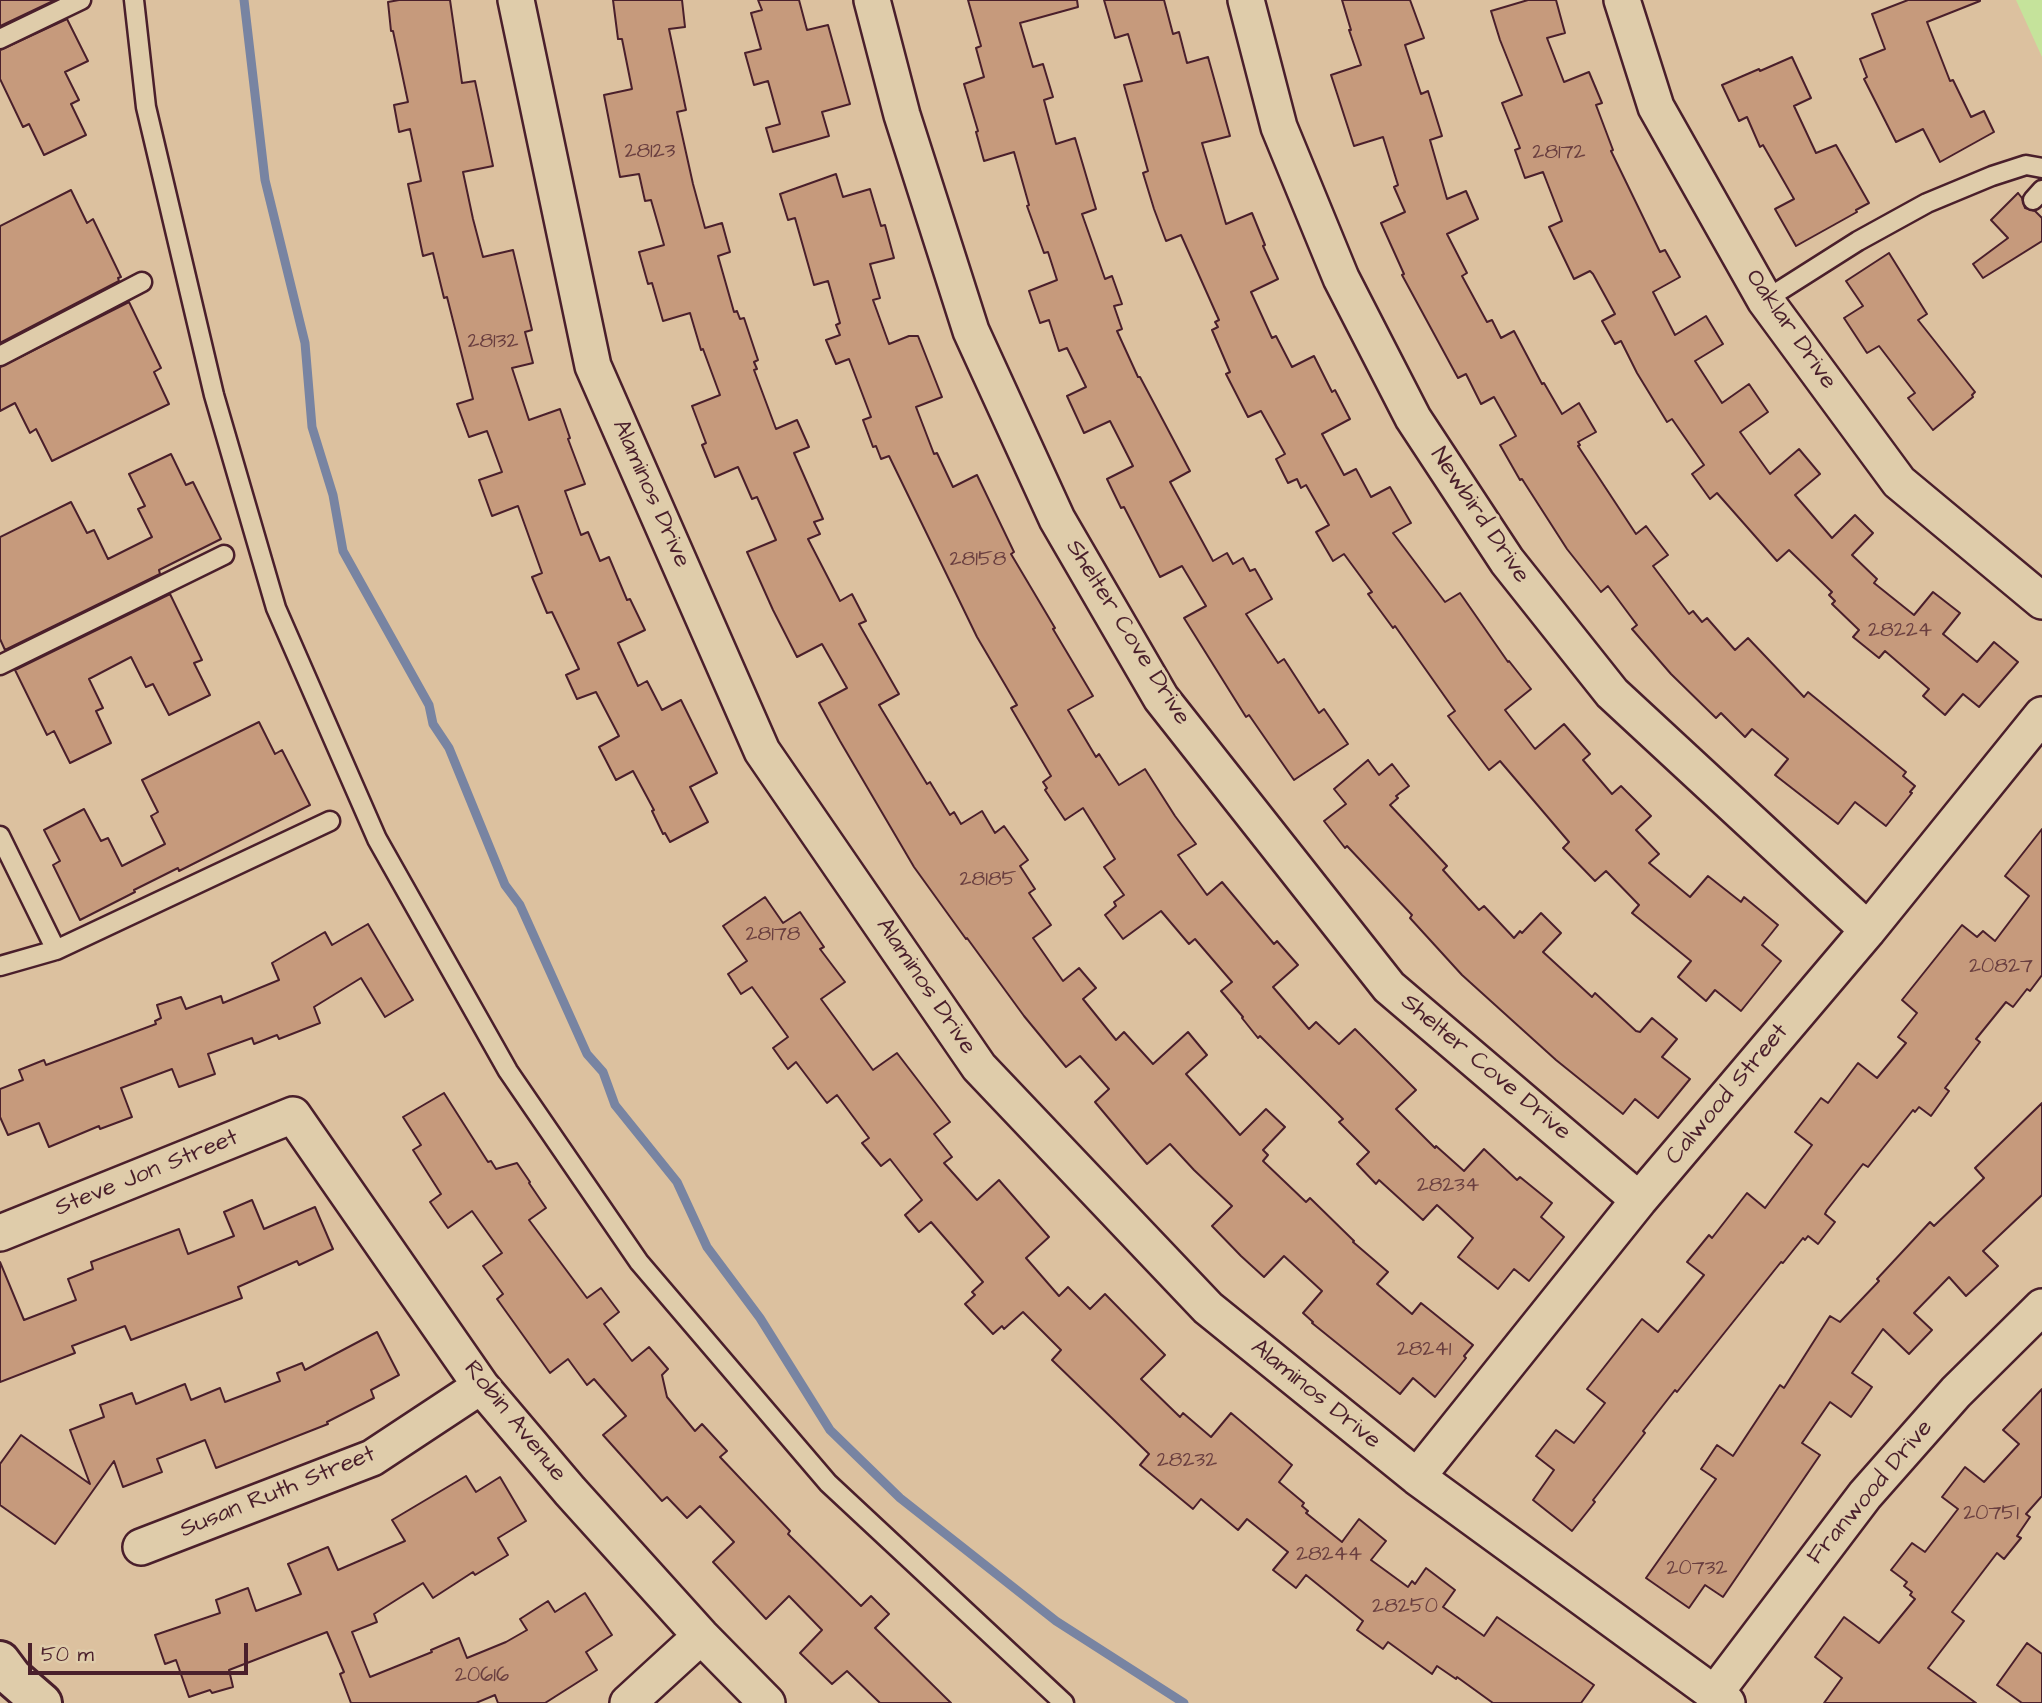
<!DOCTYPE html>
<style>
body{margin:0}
#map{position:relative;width:2042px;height:1703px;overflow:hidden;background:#dcc19f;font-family:"Architects Daughter",sans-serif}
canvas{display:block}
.scale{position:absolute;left:28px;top:1643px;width:220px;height:32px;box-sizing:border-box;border:4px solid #4a1f2b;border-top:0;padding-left:9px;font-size:21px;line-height:24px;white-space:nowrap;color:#4a1f2b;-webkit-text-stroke:5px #dfccaa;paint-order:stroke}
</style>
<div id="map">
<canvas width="2042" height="1703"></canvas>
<div class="scale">50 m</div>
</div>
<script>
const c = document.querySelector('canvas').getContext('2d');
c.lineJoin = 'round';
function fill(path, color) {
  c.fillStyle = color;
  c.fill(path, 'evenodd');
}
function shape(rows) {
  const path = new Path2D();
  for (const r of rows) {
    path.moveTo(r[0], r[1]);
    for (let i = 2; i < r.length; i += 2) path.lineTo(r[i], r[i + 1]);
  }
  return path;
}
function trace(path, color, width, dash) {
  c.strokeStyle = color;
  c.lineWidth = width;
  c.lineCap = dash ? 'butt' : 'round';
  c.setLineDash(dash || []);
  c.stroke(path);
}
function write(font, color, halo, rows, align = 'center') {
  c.font = font + ' "Architects Daughter",sans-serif';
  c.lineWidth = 6;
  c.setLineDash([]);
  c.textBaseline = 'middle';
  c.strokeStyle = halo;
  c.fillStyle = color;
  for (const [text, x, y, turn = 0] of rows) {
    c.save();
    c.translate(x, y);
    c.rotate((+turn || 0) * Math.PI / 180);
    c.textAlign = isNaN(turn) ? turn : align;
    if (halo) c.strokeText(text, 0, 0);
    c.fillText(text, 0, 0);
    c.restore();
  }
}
const green = shape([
 [2016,0,2042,0,2042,57]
]);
const stream = shape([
 [244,0,265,180,305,343,312,427,333,495,343,551,429,705,433,724,449,748,505,885,520,905,587,1054,603,1072,615,1105,677,1182,707,1247,760,1318,830,1430,900,1498,1056,1621,1184,1703]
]);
const building = shape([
 [0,0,55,0,0,26,0,0],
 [399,0,450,0,462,83,475,81,493,166,463,172,473,219,483,257,513,250,532,330,525,332,533,363,512,368,529,420,560,409,570,438,568,439,585,484,565,491,581,535,588,532,600,561,609,557,627,600,630,599,645,630,618,643,638,686,647,681,662,710,681,700,717,773,690,787,708,822,670,842,665,833,663,834,652,811,654,810,633,771,616,780,599,747,619,736,596,692,577,699,566,675,579,669,552,612,547,613,532,577,542,573,518,506,492,516,479,480,502,472,487,431,469,437,457,404,473,399,447,297,444,298,433,253,423,256,408,184,421,181,410,129,399,132,394,105,408,102,393,31,391,31,388,2,399,0],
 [613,0,682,0,685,27,669,29,686,110,677,112,693,184,705,228,722,223,730,252,718,256,734,312,737,311,740,319,744,318,758,360,754,362,757,369,754,370,776,429,797,420,809,447,794,453,823,519,814,522,820,534,808,539,840,601,852,594,866,621,859,624,899,694,879,705,927,784,930,782,950,815,954,812,961,824,982,811,995,833,1004,826,1028,860,1020,866,1035,889,1029,893,1051,925,1033,938,1063,981,1079,968,1096,988,1083,999,1116,1040,1124,1032,1153,1064,1188,1032,1207,1055,1186,1074,1240,1135,1266,1109,1285,1127,1263,1150,1268,1155,1263,1161,1306,1202,1310,1198,1354,1241,1353,1242,1388,1272,1377,1284,1412,1314,1421,1303,1473,1345,1464,1356,1466,1358,1435,1397,1413,1378,1400,1394,1312,1323,1313,1322,1303,1313,1322,1291,1284,1256,1264,1277,1241,1256,1212,1226,1232,1206,1194,1170,1170,1144,1147,1164,1095,1102,1109,1089,1080,1056,1066,1067,1024,1016,967,938,966,939,914,867,840,741,819,703,847,688,822,644,797,657,773,610,747,552,776,540,757,497,752,499,738,467,715,477,702,445,706,443,692,406,720,395,703,349,701,350,690,313,663,321,652,283,648,284,639,252,664,245,651,200,645,201,639,174,620,177,604,95,632,89,622,39,618,39,613,0],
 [758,0,799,0,807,30,828,25,850,104,822,112,829,136,773,152,766,128,780,124,768,81,754,85,745,53,761,49,751,13,762,10,758,0],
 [968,0,1077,0,1078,7,1020,23,1033,67,1043,64,1053,97,1044,100,1056,144,1075,138,1096,209,1082,214,1105,279,1112,276,1122,304,1114,306,1122,329,1117,331,1138,377,1140,377,1190,471,1170,482,1213,561,1227,553,1233,564,1243,558,1250,571,1255,569,1272,599,1246,614,1278,663,1284,659,1319,713,1324,709,1348,744,1294,780,1249,715,1246,717,1184,618,1206,606,1182,566,1160,577,1124,507,1121,508,1107,479,1133,466,1110,421,1084,433,1067,396,1086,387,1067,348,1059,351,1049,320,1040,323,1029,291,1057,280,1048,252,1044,253,1027,206,1029,205,1014,152,984,161,976,132,978,131,964,84,984,77,976,48,981,46,968,0],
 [1104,0,1164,0,1173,34,1179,32,1187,63,1208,57,1230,136,1202,143,1226,224,1252,213,1265,245,1263,246,1278,279,1251,292,1272,338,1276,336,1292,367,1314,356,1332,392,1335,390,1350,419,1322,434,1344,475,1356,469,1371,497,1390,487,1411,523,1393,533,1445,602,1460,593,1508,662,1509,661,1531,689,1505,710,1535,749,1564,724,1590,754,1583,760,1612,794,1621,786,1651,816,1636,830,1659,854,1649,863,1690,897,1708,876,1741,902,1744,897,1778,925,1762,945,1781,961,1741,1011,1715,990,1706,1001,1678,977,1691,961,1632,913,1639,905,1606,871,1595,881,1563,848,1569,842,1500,761,1489,770,1448,716,1455,711,1395,626,1393,628,1368,594,1372,592,1344,554,1333,561,1316,532,1329,525,1306,485,1301,488,1297,479,1288,483,1276,459,1285,454,1261,411,1248,417,1226,374,1230,372,1212,330,1218,327,1215,322,1219,320,1181,235,1166,241,1154,209,1143,173,1148,171,1124,85,1142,81,1128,34,1115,38,1104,0],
 [1342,0,1410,0,1424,38,1405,45,1421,94,1428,91,1442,136,1430,140,1447,199,1466,191,1478,219,1447,234,1467,273,1462,276,1487,322,1492,320,1501,338,1514,331,1542,384,1544,383,1562,414,1579,403,1596,432,1578,442,1580,445,1578,446,1636,534,1646,526,1668,555,1653,566,1689,614,1693,611,1702,622,1707,618,1735,650,1748,638,1804,697,1808,692,1906,772,1903,776,1915,786,1910,792,1912,793,1886,826,1855,802,1838,824,1775,775,1788,759,1752,729,1745,737,1721,713,1716,718,1671,674,1632,629,1637,625,1608,586,1601,592,1567,549,1522,479,1520,480,1500,445,1516,436,1494,397,1481,404,1466,374,1458,378,1402,275,1404,274,1381,223,1405,212,1394,187,1398,185,1383,137,1354,146,1331,75,1361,65,1349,30,1351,30,1342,0],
 [1528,0,1556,0,1565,33,1547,38,1564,82,1589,72,1602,103,1596,105,1613,150,1611,151,1660,252,1665,250,1680,277,1653,292,1675,335,1706,316,1723,344,1695,361,1722,403,1749,384,1768,412,1740,432,1770,474,1799,449,1820,474,1795,495,1832,538,1855,515,1873,533,1852,555,1877,579,1874,583,1914,615,1933,592,1960,613,1943,634,1977,662,1994,642,2018,662,1979,707,1963,694,1945,715,1923,696,1929,689,1885,651,1879,658,1853,637,1859,630,1832,604,1835,601,1829,595,1832,592,1789,550,1777,561,1717,493,1710,499,1692,474,1704,465,1672,419,1667,422,1637,373,1621,341,1615,344,1602,321,1615,314,1593,274,1590,271,1574,279,1549,227,1562,221,1543,172,1525,178,1515,150,1520,148,1502,103,1522,95,1500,40,1491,11,1528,0],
 [1908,0,1980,0,1980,1,1927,22,1950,81,1953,80,1971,117,1984,111,1994,132,1940,162,1923,129,1896,142,1864,79,1867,77,1860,59,1885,49,1872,14,1908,0],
 [67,19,88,61,65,72,79,100,71,104,86,135,44,155,29,124,23,127,0,79,0,50,67,19],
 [1792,57,1811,98,1794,106,1816,153,1836,145,1869,203,1856,210,1857,212,1796,246,1775,209,1794,199,1763,145,1760,147,1747,117,1739,121,1722,85,1759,69,1760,71,1792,57],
 [836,174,843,197,870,189,881,226,885,225,894,258,870,264,880,298,873,300,889,344,909,336,918,336,942,397,916,407,934,454,937,453,953,487,977,475,1014,552,1011,554,1055,628,1053,629,1093,696,1068,710,1096,757,1099,754,1119,785,1145,769,1175,816,1196,844,1178,855,1207,895,1222,882,1274,944,1277,941,1298,965,1273,987,1309,1029,1316,1022,1339,1044,1355,1029,1416,1090,1396,1109,1435,1148,1436,1146,1464,1171,1484,1149,1517,1180,1520,1177,1552,1203,1541,1217,1564,1237,1529,1281,1514,1269,1498,1289,1458,1257,1473,1238,1437,1205,1423,1220,1379,1180,1376,1184,1357,1164,1369,1152,1339,1122,1343,1119,1260,1036,1258,1038,1242,1018,1243,1017,1221,991,1232,982,1195,939,1189,944,1161,911,1123,939,1105,915,1116,906,1114,902,1124,895,1104,867,1115,859,1083,808,1065,820,1045,790,1047,788,1043,782,1051,776,1011,708,1017,705,977,637,889,456,881,459,876,446,873,447,863,420,871,417,849,359,836,364,826,340,840,335,836,325,840,323,828,281,814,285,795,218,788,220,780,194,836,174],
 [71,190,87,223,93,219,121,277,118,278,119,281,0,343,0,226,71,190],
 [2018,193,2022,198,2025,208,2035,211,2042,218,2042,241,1983,278,1973,264,2008,238,1991,220,2018,193],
 [1889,253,1927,314,1918,320,1975,392,1972,395,1973,397,1933,430,1908,398,1915,393,1879,346,1867,353,1844,318,1863,306,1846,281,1889,253],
 [129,302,161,368,154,372,169,404,52,461,36,429,30,433,15,403,0,411,0,367,129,302],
 [171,454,186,485,193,482,221,539,159,570,160,574,5,650,0,639,0,537,71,502,87,533,94,530,108,559,152,537,138,509,145,506,129,474,171,454],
 [170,594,202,660,194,663,210,695,169,715,153,684,146,687,131,657,89,679,103,708,96,711,111,743,70,763,54,731,47,735,15,670,170,594],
 [259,722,275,754,282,750,310,805,179,871,178,868,134,890,135,892,80,920,53,865,60,861,44,830,84,809,101,841,108,838,122,866,165,844,151,816,158,812,142,780,259,722],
 [1368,760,1379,775,1392,764,1409,786,1396,796,1398,798,1390,805,1447,866,1443,870,1479,910,1484,906,1514,938,1520,931,1522,933,1541,913,1561,933,1543,952,1592,997,1595,993,1636,1031,1640,1032,1652,1018,1677,1039,1662,1057,1690,1079,1658,1118,1635,1099,1623,1114,1556,1060,1462,975,1410,918,1412,915,1347,846,1345,848,1324,821,1346,804,1334,789,1368,760],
 [2042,829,2042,975,2030,991,2027,989,2013,1007,2006,1002,1976,1039,1980,1042,1945,1088,1949,1091,1931,1116,1919,1107,1915,1112,1913,1110,1868,1167,1863,1164,1827,1210,1825,1214,1835,1222,1818,1244,1808,1236,1805,1240,1803,1238,1783,1263,1781,1262,1677,1392,1675,1390,1643,1431,1645,1433,1593,1500,1595,1502,1572,1531,1533,1500,1554,1470,1536,1456,1556,1430,1574,1443,1605,1403,1587,1389,1642,1319,1658,1332,1704,1275,1687,1262,1709,1235,1712,1238,1747,1193,1765,1208,1812,1145,1795,1132,1821,1098,1828,1103,1858,1063,1877,1078,1906,1043,1898,1037,1917,1013,1902,1000,1962,925,1977,937,1983,931,1995,941,2029,896,2005,876,2042,829],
 [765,897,783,923,800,912,824,947,820,949,845,982,821,999,873,1070,897,1053,950,1122,934,1134,952,1157,944,1163,977,1200,999,1180,1049,1237,1026,1258,1059,1296,1068,1287,1090,1309,1105,1294,1165,1355,1141,1379,1180,1417,1183,1413,1211,1437,1231,1413,1292,1465,1279,1482,1304,1503,1302,1506,1308,1511,1306,1513,1342,1542,1359,1519,1386,1541,1371,1560,1408,1587,1412,1581,1415,1584,1426,1568,1455,1590,1443,1607,1484,1636,1497,1617,1594,1685,1581,1703,1493,1703,1457,1677,1456,1679,1437,1666,1432,1674,1388,1642,1383,1649,1357,1630,1363,1621,1306,1575,1296,1588,1273,1570,1288,1552,1247,1519,1238,1530,1201,1499,1193,1509,1140,1465,1149,1454,1052,1360,1061,1350,1023,1312,1004,1329,1002,1326,993,1334,965,1304,975,1295,972,1292,983,1282,931,1222,919,1232,905,1215,922,1200,890,1159,881,1166,862,1143,869,1138,837,1095,827,1103,796,1062,788,1069,773,1048,788,1037,752,987,741,994,728,974,747,961,723,926,765,897],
 [368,924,413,1000,385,1017,361,978,314,1007,320,1023,279,1039,277,1035,254,1044,252,1038,208,1054,215,1074,179,1087,172,1069,121,1088,132,1117,100,1129,99,1126,49,1147,39,1123,8,1135,0,1117,0,1089,23,1080,19,1070,44,1060,46,1065,156,1024,155,1021,161,1018,157,1005,181,997,186,1009,221,996,223,1003,279,980,272,963,325,932,332,945,368,924],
 [444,1093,488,1162,491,1161,496,1169,517,1163,530,1182,529,1183,546,1208,529,1220,587,1298,601,1288,619,1312,604,1324,632,1361,649,1347,668,1369,662,1375,667,1397,695,1431,702,1424,727,1451,720,1457,790,1531,788,1534,861,1606,871,1596,889,1614,875,1628,951,1703,880,1703,847,1671,832,1684,800,1653,822,1630,789,1596,766,1619,713,1562,734,1542,700,1506,687,1518,667,1497,662,1501,603,1435,626,1416,594,1379,587,1385,568,1359,550,1373,497,1299,503,1294,483,1266,502,1253,472,1211,448,1228,430,1202,441,1194,413,1150,421,1145,403,1117,444,1093],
 [2042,1103,2042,1195,1983,1251,1998,1266,1966,1296,1949,1277,1914,1313,1932,1330,1909,1354,1883,1329,1852,1373,1872,1387,1851,1417,1830,1402,1802,1443,1820,1455,1723,1597,1705,1585,1689,1608,1646,1578,1716,1479,1701,1469,1717,1445,1733,1456,1780,1385,1784,1388,1830,1316,1840,1322,1879,1281,1877,1279,1930,1222,1934,1226,1984,1178,1975,1168,2042,1103],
 [252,1200,264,1229,315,1207,333,1249,299,1265,297,1261,238,1287,242,1298,131,1340,125,1326,72,1346,75,1353,0,1382,0,1262,24,1320,76,1300,68,1279,93,1269,91,1262,179,1229,188,1254,234,1236,224,1212,252,1200],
 [377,1332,399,1375,371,1390,374,1398,327,1422,328,1424,216,1468,205,1440,157,1459,162,1472,123,1487,114,1461,55,1544,0,1505,0,1464,21,1435,90,1484,70,1430,104,1417,100,1405,132,1393,136,1404,185,1384,191,1400,220,1388,225,1402,280,1381,277,1373,302,1363,305,1370,377,1332],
 [2042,1389,2042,1496,2026,1514,2030,1517,2017,1536,2021,1538,2004,1559,1997,1553,1952,1612,1964,1621,1928,1668,1976,1703,1824,1703,1842,1678,1815,1657,1844,1617,1879,1643,1915,1599,1910,1595,1912,1592,1904,1586,1907,1582,1891,1570,1912,1543,1925,1552,1958,1509,1942,1497,1965,1467,1984,1482,2019,1444,2003,1430,2042,1389],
 [466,1476,476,1492,500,1477,526,1521,498,1538,508,1555,475,1575,473,1572,433,1598,423,1583,374,1614,377,1622,352,1632,370,1677,432,1652,431,1650,459,1638,467,1658,506,1642,527,1630,520,1619,548,1601,555,1612,585,1593,612,1635,586,1652,597,1670,545,1703,498,1703,495,1695,476,1703,351,1703,340,1674,344,1672,327,1632,229,1670,233,1687,212,1693,210,1690,189,1697,176,1660,165,1664,155,1635,220,1613,216,1600,248,1588,256,1611,301,1594,288,1564,328,1547,338,1570,405,1541,392,1520,466,1476],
 [2027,1643,2042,1654,2042,1703,2022,1703,1997,1685,2027,1643]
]);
const service = shape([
 [134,0,146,107,214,395,276,608,377,839,508,1071,639,1262,828,1483,1064,1703],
 [0,39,81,0],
 [2033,200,2042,190],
 [1765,300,1858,241,1927,203,1992,176,2026,165,2042,168],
 [0,356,142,282],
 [0,665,224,555],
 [0,836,56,950],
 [0,966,56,950,330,821]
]);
const minor = shape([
 [516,0,593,366,762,751,979,1067,1208,1308,1417,1477,1727,1703],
 [872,0,902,115,971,331,1057,519,1161,698,1389,987,1639,1200],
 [1246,0,1279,127,1341,278,1413,418,1507,561,1612,693,1868,930],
 [1622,0,1656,107,1765,300,1899,482,2042,601],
 [0,1233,293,1115,481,1386,570,1491,701,1636,767,1703],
 [1417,1477,1639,1200,1868,930,2042,715],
 [141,1547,372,1458,481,1386],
 [1715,1693,1865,1495,1956,1392,2042,1307],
 [628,1703,701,1636]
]);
const secondary = shape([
 [0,1661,12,1677,42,1703]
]);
const numberNames = [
 ["28123",650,153],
 ["28172",1559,154],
 ["28132",493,343],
 ["28158",978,561],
 ["28224",1900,632],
 ["28185",988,881],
 ["28178",773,936],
 ["20827",2001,968],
 ["28234",1448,1187],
 ["28241",1424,1351],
 ["28232",1187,1462],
 ["20751",1991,1515],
 ["28244",1329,1556],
 ["20732",1697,1570],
 ["28250",1405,1608],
 ["20616",482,1677]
];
const streetNames = [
 ["Oaklar Drive",1790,330,55],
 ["Alaminos Drive",650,494,66],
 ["Newbird Drive",1479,516,56],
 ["Shelter Cove Drive",1127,633,58],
 ["Alaminos Drive",925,987,56],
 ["Shelter Cove Drive",1485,1068,40],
 ["Calwood Street",1728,1095,-50],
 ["Steve Jon Street",147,1174,-22],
 ["Alaminos Drive",1315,1395,39],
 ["Robin Avenue",514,1422,51],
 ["Susan Ruth Street",278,1493,-22],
 ["Franwood Drive",1871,1493,-50]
];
fill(green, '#c5e39b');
trace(stream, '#7884a2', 9);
fill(building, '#c69a7c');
trace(building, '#4a1f2b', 2);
trace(service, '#4a1f2b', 23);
trace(minor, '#4a1f2b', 40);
trace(secondary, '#4a1f2b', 44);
trace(service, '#dfccaa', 18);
trace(minor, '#dfccaa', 35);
trace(secondary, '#dfccaa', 38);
write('21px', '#693e3f', null, numberNames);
write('24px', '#4a1f2b', '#dfccaa', streetNames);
</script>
